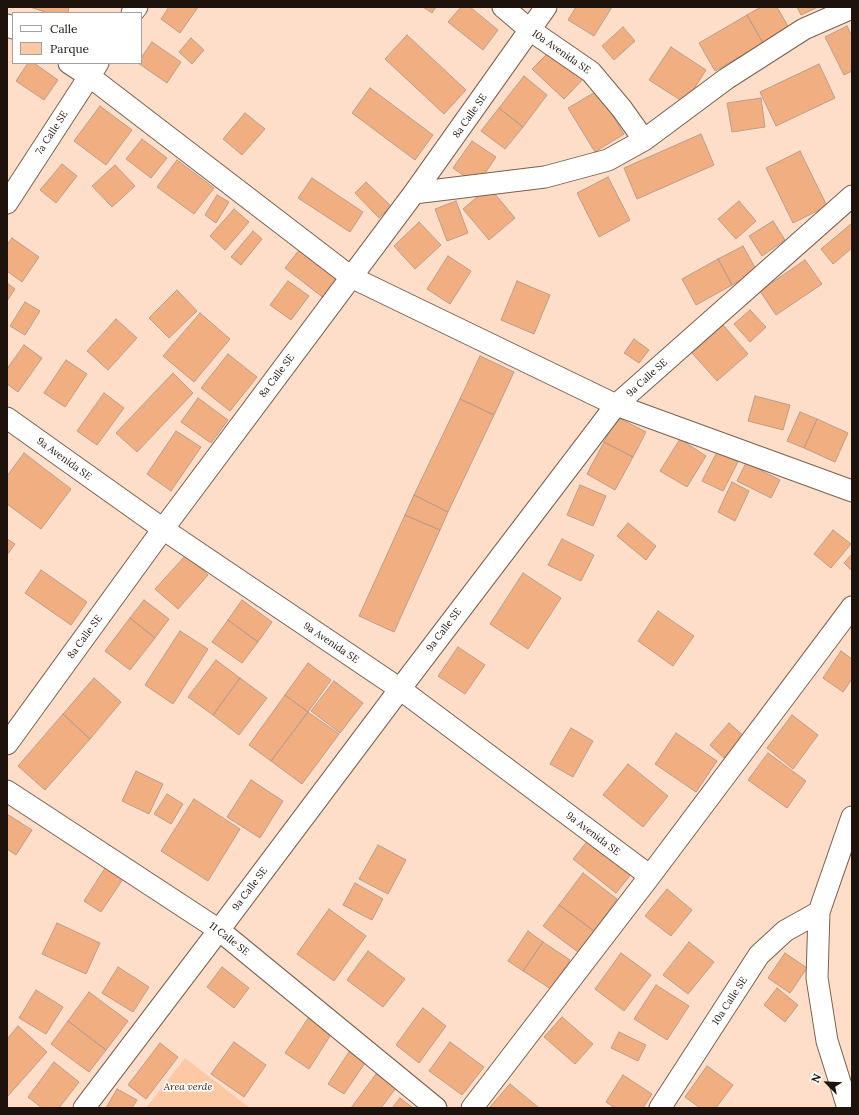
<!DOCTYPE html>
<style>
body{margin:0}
#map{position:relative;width:859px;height:1115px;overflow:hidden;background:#fedec9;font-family:Lora,serif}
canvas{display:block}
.frame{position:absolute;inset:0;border:8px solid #1e130c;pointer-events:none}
.legend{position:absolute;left:12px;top:12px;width:130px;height:52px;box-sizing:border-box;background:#fff;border:1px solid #a5a19e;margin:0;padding:5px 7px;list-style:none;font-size:12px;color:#1e130c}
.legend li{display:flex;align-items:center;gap:8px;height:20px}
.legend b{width:20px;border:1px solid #a5a19e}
.north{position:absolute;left:807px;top:1063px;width:40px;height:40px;-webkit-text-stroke:3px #fff;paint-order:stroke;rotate:294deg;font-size:11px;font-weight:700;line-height:16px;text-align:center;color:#1e130c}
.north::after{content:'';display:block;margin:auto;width:14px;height:18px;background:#1e130c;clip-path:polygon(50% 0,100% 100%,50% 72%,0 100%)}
</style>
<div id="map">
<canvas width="859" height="1115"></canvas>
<div class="frame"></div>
<ul class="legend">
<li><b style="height:5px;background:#fff"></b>Calle</li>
<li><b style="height:11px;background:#fdc9a5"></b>Parque</li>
</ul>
<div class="north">N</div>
</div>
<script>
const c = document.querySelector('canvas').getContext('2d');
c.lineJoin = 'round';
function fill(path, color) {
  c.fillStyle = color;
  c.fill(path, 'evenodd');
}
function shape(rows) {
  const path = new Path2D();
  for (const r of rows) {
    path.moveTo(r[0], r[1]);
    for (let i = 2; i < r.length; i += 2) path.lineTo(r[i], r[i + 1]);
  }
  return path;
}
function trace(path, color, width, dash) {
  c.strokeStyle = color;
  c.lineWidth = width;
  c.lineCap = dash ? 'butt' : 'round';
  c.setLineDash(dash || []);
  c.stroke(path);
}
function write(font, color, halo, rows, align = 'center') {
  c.font = font + ' Lora,serif';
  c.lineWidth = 3.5;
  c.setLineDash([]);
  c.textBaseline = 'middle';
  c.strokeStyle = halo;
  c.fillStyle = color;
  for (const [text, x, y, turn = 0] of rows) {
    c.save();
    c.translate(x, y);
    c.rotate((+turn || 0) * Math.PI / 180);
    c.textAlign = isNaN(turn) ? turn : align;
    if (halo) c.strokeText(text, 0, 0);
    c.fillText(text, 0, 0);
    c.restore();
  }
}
const green = shape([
 [185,1058,250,1108,146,1108]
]);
const building = shape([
 [30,7,69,7,68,13,48,13,30,7],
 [169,7,198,7,180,33,161,19,169,7],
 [423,7,436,7,432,13,423,7],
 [461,7,470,7,498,30,483,50,448,22,461,7],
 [576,7,612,7,594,36,568,20,576,7],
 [761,7,777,7,789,28,763,43,747,15,761,7],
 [797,7,818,7,801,15,797,7],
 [747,15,763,43,715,71,699,43,747,15],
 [847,26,852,36,852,71,844,75,825,37,847,26],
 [623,27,635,41,614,60,602,46,623,27],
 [407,35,466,90,444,114,385,59,407,35],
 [191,38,204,50,192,64,179,52,191,38],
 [152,42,181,62,167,83,138,63,141,63,141,58,152,42],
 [671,47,706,70,685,103,649,80,671,47],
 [549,52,588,74,564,99,532,69,549,52],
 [28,63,34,63,58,80,44,100,16,81,28,63],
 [819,64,835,98,776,126,760,92,819,64],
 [524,76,547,95,523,127,499,108,524,76],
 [370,88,433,135,415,160,352,113,370,88],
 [597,91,624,134,595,152,568,108,597,91],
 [761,98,765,127,732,132,727,103,761,98],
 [100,106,132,130,106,165,74,141,100,106],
 [499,108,523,127,505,149,481,131,499,108],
 [245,113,265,129,242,155,223,139,245,113],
 [701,134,714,165,637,199,624,168,701,134],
 [142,139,167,158,151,178,126,159,142,139],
 [472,141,496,157,477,185,453,168,472,141],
 [800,151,827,206,793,223,766,168,800,151],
 [177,160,214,188,194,214,157,187,177,160],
 [62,164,77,176,56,203,40,190,62,164],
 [115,165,135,186,112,207,92,186,115,165],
 [608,177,630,220,599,237,577,193,608,177],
 [312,178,363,212,350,232,298,198,312,178],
 [366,182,391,206,379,218,355,193,366,182],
 [489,187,515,218,489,240,463,209,489,187],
 [217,195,229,202,216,223,205,215,217,195],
 [456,201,468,233,447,241,435,209,456,201],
 [739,201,756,221,736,239,718,219,739,201],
 [234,209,249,222,225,250,210,236,234,209],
 [773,221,785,240,762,256,749,236,773,221],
 [419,222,441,245,415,269,394,246,419,222],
 [852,223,852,248,833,264,821,249,852,223],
 [253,231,262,239,241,265,231,257,253,231],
 [12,238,39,257,22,282,7,271,7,245,12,238],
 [743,246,757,271,732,285,718,259,743,246],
 [300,249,339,280,325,299,285,268,300,249],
 [448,256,471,271,450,304,427,289,448,256],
 [718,259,732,285,696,305,682,279,718,259],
 [805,260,822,284,776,315,760,291,805,260],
 [288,281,309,296,291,320,270,305,288,281],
 [517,281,550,295,534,334,501,320,517,281],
 [7,283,15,289,7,301,7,283],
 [177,290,197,311,169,338,149,318,177,290],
 [25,302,40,311,25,335,10,326,25,302],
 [750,310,766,327,750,342,734,324,750,310],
 [200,313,230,339,194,382,163,356,200,313],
 [116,319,137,338,108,370,87,351,116,319],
 [723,325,748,354,717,381,692,353,723,325],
 [634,339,649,350,639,363,624,353,634,339],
 [24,345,42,358,18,392,7,384,7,369,24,345],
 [228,354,257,377,230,411,201,388,228,354],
 [480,356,514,372,494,415,460,399,480,356],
 [66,360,87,374,65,407,44,393,66,360],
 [173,373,193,393,137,452,116,433,173,373],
 [104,393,124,408,97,445,77,431,104,393],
 [755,396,790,405,783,430,748,421,755,396],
 [198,398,228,420,211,443,181,422,198,398],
 [460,399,494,415,448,512,414,495,460,399],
 [800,412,817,419,804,448,787,441,800,412],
 [617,417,646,432,633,457,604,442,617,417],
 [817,419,848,433,835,462,804,448,817,419],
 [176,431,201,447,171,491,147,474,176,431],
 [680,439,706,456,687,487,660,471,680,439],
 [604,442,633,457,615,490,587,474,604,442],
 [717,452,738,462,723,491,702,481,717,452],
 [24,453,71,489,41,529,7,504,7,476,24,453],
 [746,463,780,480,771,498,737,481,746,463],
 [732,482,749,491,735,521,718,512,732,482],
 [580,485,606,496,593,526,567,515,580,485],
 [414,495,448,512,440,530,405,515,414,495],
 [405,515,440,530,394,632,359,616,405,515],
 [628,523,656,546,646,560,617,536,628,523],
 [833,530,851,544,831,568,814,554,833,530],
 [7,539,15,544,7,555,7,539],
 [562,539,594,555,581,581,548,565,562,539],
 [852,554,852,571,844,563,852,554],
 [186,555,208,575,178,609,155,589,186,555],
 [41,570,87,602,71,625,25,593,41,570],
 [523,573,561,598,528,649,490,624,523,573],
 [144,600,169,619,155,638,130,618,144,600],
 [242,600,272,622,258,642,228,620,242,600],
 [658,611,694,636,673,666,638,641,658,611],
 [130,618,155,638,130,670,105,651,130,618],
 [228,620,258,642,242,663,212,642,228,620],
 [180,631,208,649,173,704,145,685,180,631],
 [458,647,485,665,465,694,438,676,458,647],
 [841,651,852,659,852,679,843,692,823,678,841,651],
 [216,660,240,678,213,715,188,697,216,660],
 [308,663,331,680,308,712,285,695,308,663],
 [94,678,121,702,90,739,63,714,94,678],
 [240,678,267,698,239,735,213,715,240,678],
 [334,681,363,703,340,733,311,711,334,681],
 [285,695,308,712,271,761,249,745,285,695],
 [308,712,339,734,302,784,271,761,308,712],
 [63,714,90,739,45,790,18,766,63,714],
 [792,715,818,735,793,769,767,748,792,715],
 [729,723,744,736,724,758,710,745,729,723],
 [571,728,593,741,573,777,550,764,571,728],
 [676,733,717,761,696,792,655,764,676,733],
 [768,753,806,781,787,808,748,780,768,753],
 [628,764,668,796,643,827,603,795,628,764],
 [136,771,163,784,149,814,122,801,136,771],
 [251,780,283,801,260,838,227,817,251,780],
 [167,794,183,804,171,824,154,814,167,794],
 [194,799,240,829,208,881,161,851,194,799],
 [7,814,32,830,16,855,7,849,7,814],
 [589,839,632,873,616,893,573,859,589,839],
 [378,845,406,860,388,894,359,879,378,845],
 [107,865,125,876,101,912,84,901,107,865],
 [583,873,617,899,594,931,559,905,583,873],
 [355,883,383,899,372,920,343,905,355,883],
 [667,889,692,910,671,936,645,916,667,889],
 [559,905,594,931,578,952,543,926,559,905],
 [329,909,366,936,334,981,297,954,329,909],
 [57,923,100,943,86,974,42,954,57,923],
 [528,931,543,942,523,971,508,961,528,931],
 [543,942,570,960,551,989,523,971,543,942],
 [689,942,714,962,688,994,663,975,689,942],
 [368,951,405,979,383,1007,347,980,368,951],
 [621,953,651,975,624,1011,595,989,621,953],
 [785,953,807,968,790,993,768,978,785,953],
 [118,967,149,987,133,1012,102,993,118,967],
 [222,967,249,988,234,1008,207,987,222,967],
 [656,985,689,1006,667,1040,634,1019,656,985],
 [777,988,798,1005,785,1022,764,1005,777,988],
 [36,990,63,1007,46,1034,19,1018,36,990],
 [89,992,128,1021,106,1050,68,1021,89,992],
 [423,1008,446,1026,419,1063,396,1045,423,1008],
 [309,1017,332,1033,309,1069,285,1053,309,1017],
 [562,1017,593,1044,575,1064,544,1037,562,1017],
 [68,1021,106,1050,89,1072,51,1044,68,1021],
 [18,1026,47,1052,7,1097,7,1039,18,1026],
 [619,1032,646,1045,638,1061,611,1048,619,1032],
 [234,1042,266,1065,244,1097,211,1074,234,1042],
 [450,1042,484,1067,462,1095,429,1071,450,1042],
 [160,1043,178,1057,146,1099,128,1085,160,1043],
 [349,1052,365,1063,344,1094,328,1084,349,1052],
 [54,1062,79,1082,59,1108,42,1108,28,1097,54,1062],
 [707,1066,733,1085,716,1108,700,1108,685,1097,707,1066],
 [376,1074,396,1088,381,1108,351,1108,376,1074],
 [623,1075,652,1094,643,1108,615,1108,606,1102,623,1075],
 [510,1084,539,1108,489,1108,510,1084],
 [117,1089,137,1100,132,1108,106,1108,117,1089],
 [400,1098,413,1108,392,1108,400,1098]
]);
const minor = shape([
 [503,7,530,30,591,72,622,109,644,140],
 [132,13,137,7],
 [7,25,13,28],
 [69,63,89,76,351,277,616,405,852,491],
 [414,193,545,177,608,160,644,140,726,79,804,29,852,8],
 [7,203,98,63],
 [7,418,163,529,400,689,650,876],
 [7,744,163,529,414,193,546,7],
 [7,791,219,930,436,1108],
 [84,1108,219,930,400,689,616,405,852,196],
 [472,1108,650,876,852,607],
 [660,1108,759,955,785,931,819,912],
 [848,1108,827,1041,817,978,819,912,852,817]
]);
const streetNames = [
 ["10a Avenida SE",561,52,35],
 ["8a Calle SE",470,116,-55],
 ["7a Calle SE",52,133,-57],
 ["8a Calle SE",277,376,-53],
 ["9a Calle SE",647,378,-42],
 ["9a Avenida SE",64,459,36],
 ["9a Calle SE",444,630,-53],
 ["8a Calle SE",85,637,-54],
 ["9a Avenida SE",331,643,34],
 ["9a Avenida SE",593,834,37],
 ["9a Calle SE",250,889,-53],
 ["11 Calle SE",229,939,38],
 ["10a Calle SE",730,1001,-57]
];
const parkNames = [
 ["Area verde",188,1087]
];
fill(green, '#fdc9a5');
fill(building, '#f1af81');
trace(building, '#bb9d89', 1);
trace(minor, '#7b604d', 23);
trace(minor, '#fff', 21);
write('10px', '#1e130c', '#fff', streetNames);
write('italic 10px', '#4a2100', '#fff', parkNames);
</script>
